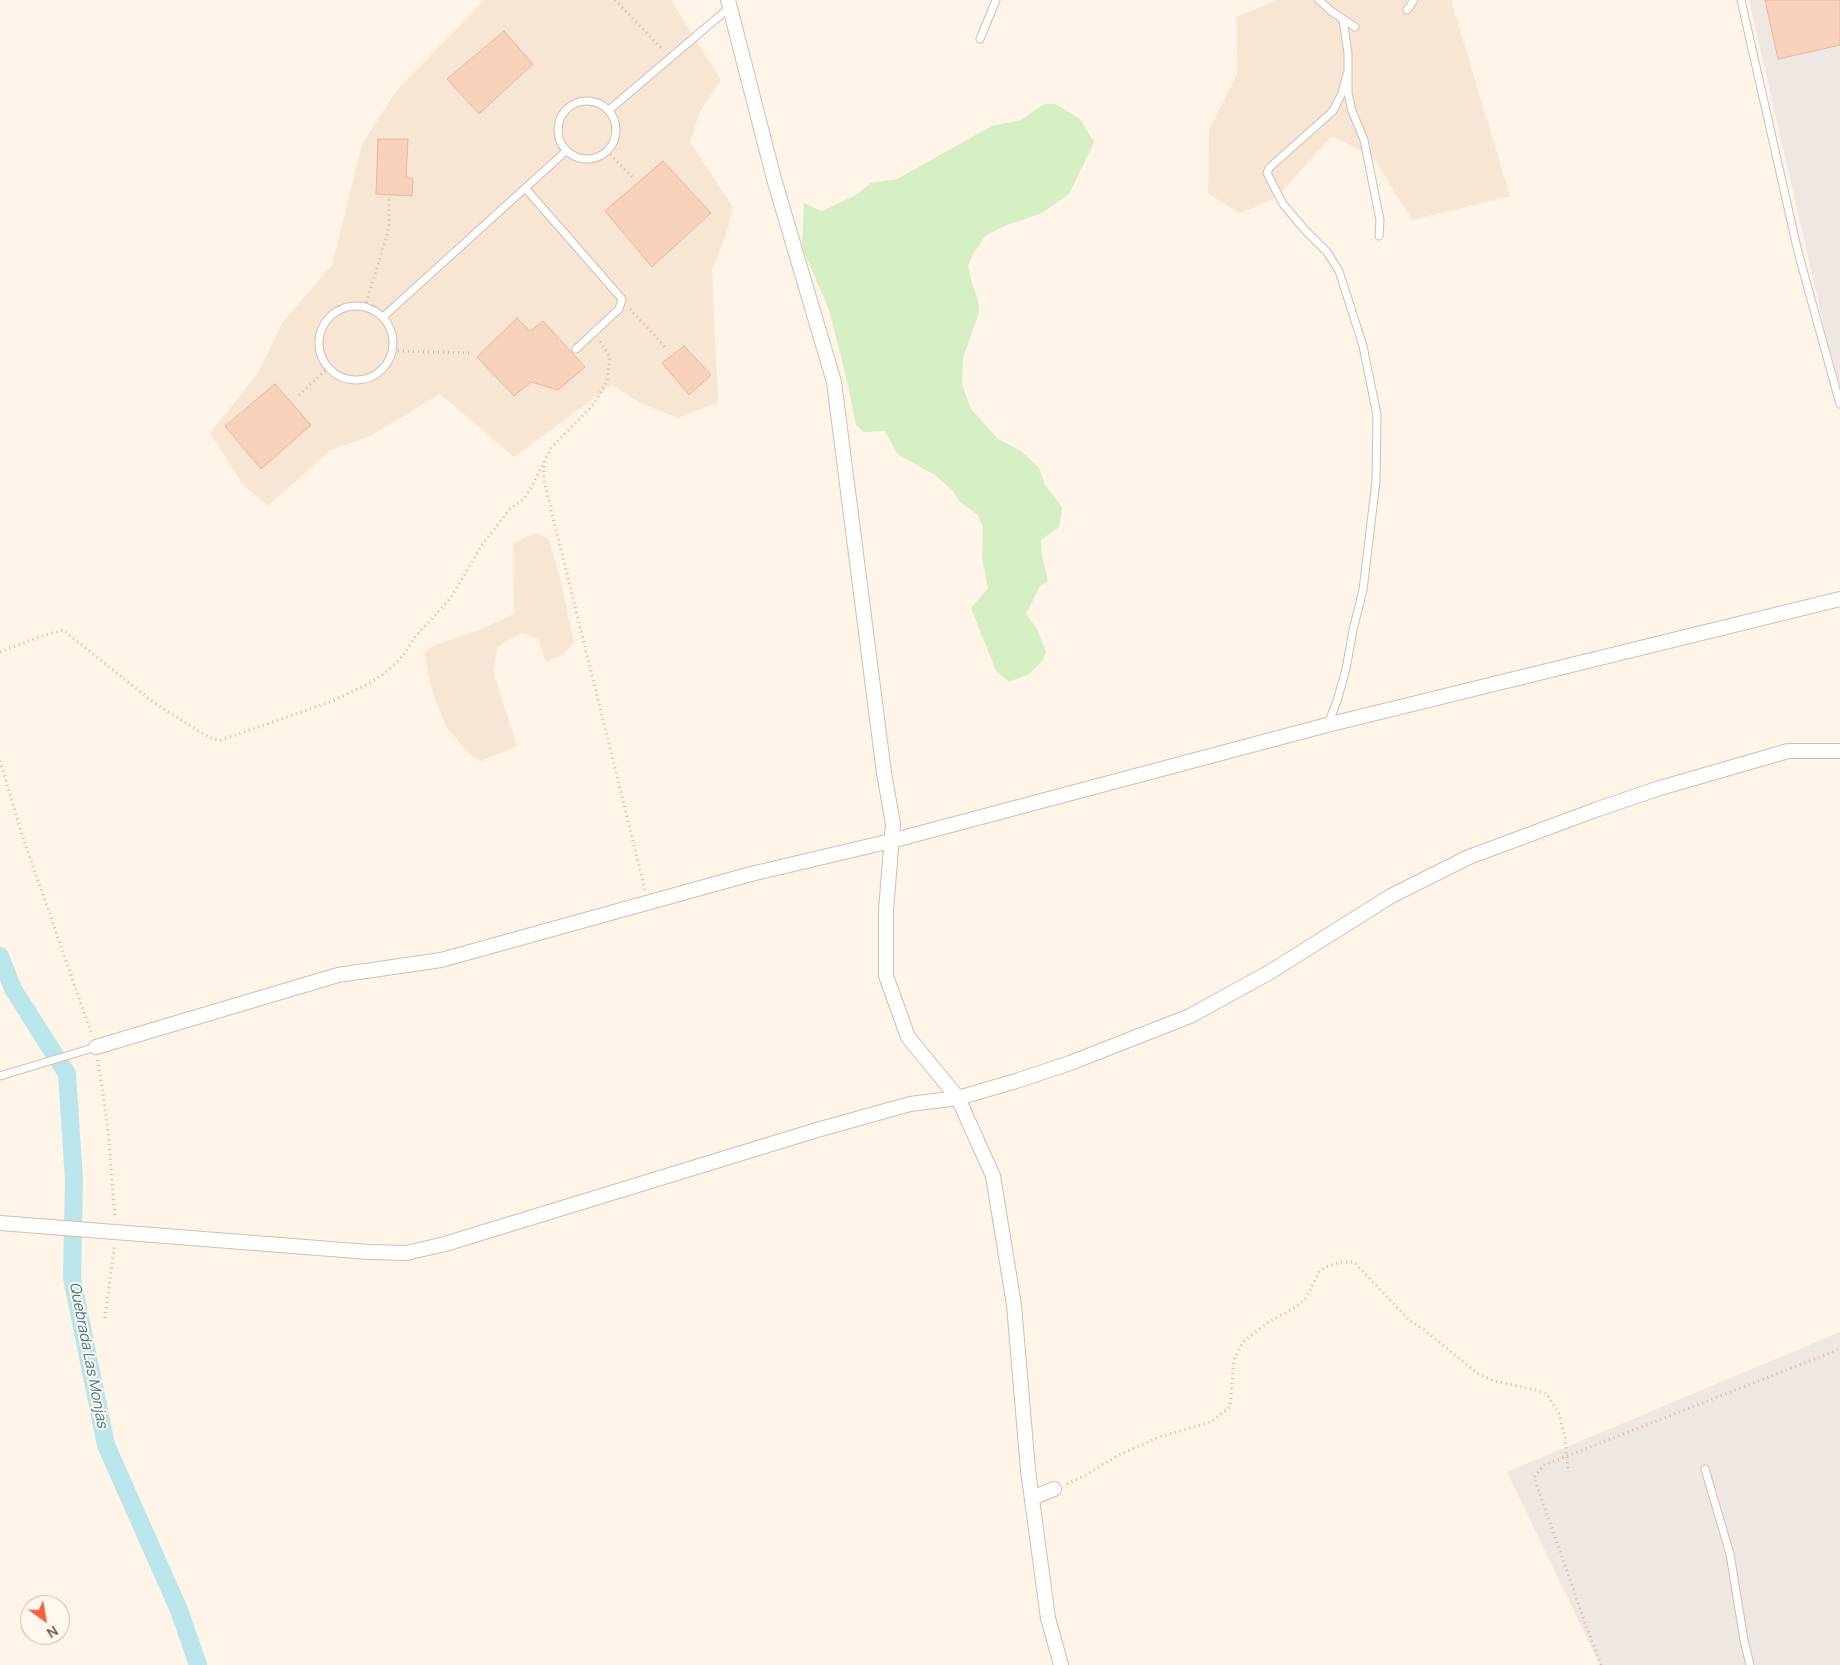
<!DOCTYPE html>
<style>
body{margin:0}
#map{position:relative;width:1840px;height:1665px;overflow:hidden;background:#fef4e7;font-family:Manrope,sans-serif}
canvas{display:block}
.north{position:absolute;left:20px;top:1595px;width:50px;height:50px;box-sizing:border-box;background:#fff8ef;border:1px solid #cbb8ac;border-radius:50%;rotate:148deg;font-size:14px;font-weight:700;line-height:20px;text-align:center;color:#7c5848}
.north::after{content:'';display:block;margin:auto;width:18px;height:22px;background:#f46141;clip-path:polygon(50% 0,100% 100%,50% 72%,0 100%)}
</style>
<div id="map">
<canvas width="1840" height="1665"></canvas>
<div class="north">N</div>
</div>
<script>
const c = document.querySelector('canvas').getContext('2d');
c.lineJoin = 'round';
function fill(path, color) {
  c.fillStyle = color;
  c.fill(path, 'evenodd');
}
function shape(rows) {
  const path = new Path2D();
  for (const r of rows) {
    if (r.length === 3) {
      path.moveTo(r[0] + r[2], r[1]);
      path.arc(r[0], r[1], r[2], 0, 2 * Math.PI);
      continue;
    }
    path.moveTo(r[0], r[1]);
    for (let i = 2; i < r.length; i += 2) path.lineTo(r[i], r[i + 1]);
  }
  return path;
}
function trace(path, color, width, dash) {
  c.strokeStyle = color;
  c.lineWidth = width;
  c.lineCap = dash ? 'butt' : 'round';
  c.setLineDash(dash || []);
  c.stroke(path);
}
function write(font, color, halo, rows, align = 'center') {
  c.font = font + ' Manrope,sans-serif';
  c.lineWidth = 4;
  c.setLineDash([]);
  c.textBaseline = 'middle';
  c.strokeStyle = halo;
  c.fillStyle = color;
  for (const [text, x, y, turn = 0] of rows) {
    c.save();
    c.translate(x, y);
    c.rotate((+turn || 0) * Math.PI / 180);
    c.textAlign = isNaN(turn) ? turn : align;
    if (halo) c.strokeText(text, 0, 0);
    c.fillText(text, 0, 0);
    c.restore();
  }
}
const residential = shape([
 [484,0,671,0,721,80,701,110,690,142,733,207,727,232,712,270,718,402,678,418,640,403,612,385,514,457,440,394,370,436,331,450,268,506,243,485,210,433,258,373,282,323,332,265,362,144,397,90],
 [1278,0,1451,0,1510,196,1412,220,1372,156,1332,136,1276,198,1240,213,1208,194,1209,130,1237,74,1236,17],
 [536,533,549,539,560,578,574,642,564,654,545,662,539,640,522,633,497,647,494,674,517,746,481,761,469,754,446,727,432,690,424,653,435,645,482,629,514,614,513,543]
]);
const industrial = shape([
 [1749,0,1840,0,1840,386,1828,344],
 [1840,1332,1840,1665,1600,1665,1507,1472]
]);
const green = shape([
 [1044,104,1055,104,1080,119,1094,142,1088,155,1069,194,1042,213,1007,225,986,235,973,254,968,266,971,280,978,301,979,312,963,358,962,384,971,409,998,439,1021,451,1039,468,1045,485,1062,507,1059,527,1041,540,1042,556,1048,581,1040,586,1026,614,1037,629,1046,652,1043,660,1029,674,1009,682,996,671,971,608,988,588,982,557,983,527,978,515,958,500,953,491,935,475,897,454,885,431,864,432,856,425,848,385,829,310,802,247,804,203,822,211,856,195,871,183,897,179,992,126,1021,120]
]);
const canal = shape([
 [0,956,13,989,67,1074,74,1180,72,1278,106,1445,179,1610,198,1665]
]);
const building = shape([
 [1765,0,1840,0,1840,45,1778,59,1765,0],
 [504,31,533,64,479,114,447,79,504,31],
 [378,139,408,139,406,177,413,179,412,196,376,194,378,139],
 [663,161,711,213,652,267,605,211,663,161],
 [517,318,530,331,543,321,585,367,558,390,531,382,514,396,477,357,517,318],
 [684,346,711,375,689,395,662,363,684,346],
 [275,384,311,425,261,469,225,426,275,384]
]);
const path = shape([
 [615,0,663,50],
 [607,151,634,179],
 [365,307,389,228,389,199],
 [630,309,667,349],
 [393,351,473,353],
 [299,395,328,368],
 [544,461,544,481,645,890],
 [0,652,39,637,63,630,153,702,210,738,221,740,330,702,368,684,385,673,403,656,414,638,450,599,482,545,510,509,524,499,533,484,551,448,594,404,607,381,610,357,600,341],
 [0,761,22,835,92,1035],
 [98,1060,108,1130,115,1218],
 [105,1318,114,1247],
 [1067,1484,1086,1475,1117,1456,1159,1437,1211,1422,1230,1407,1234,1360,1243,1342,1267,1323,1296,1307,1306,1298,1319,1272,1325,1267,1342,1262,1354,1262,1410,1321,1423,1329,1477,1373,1494,1381,1536,1390,1547,1394,1559,1414,1565,1438,1568,1470],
 [1601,1665,1583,1617,1534,1477,1544,1465,1840,1349]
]);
const lane = shape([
 [1319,0,1331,11,1355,27],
 [1741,0,1798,252,1840,404],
 [1407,10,1414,0],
 [1343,20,1348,53,1348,93,1352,111,1364,140,1380,220,1379,236],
 [980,39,996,0],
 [587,130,29],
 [609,110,730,7],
 [526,189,622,299,619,309,576,349],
 [356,343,37],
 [383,317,566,151],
 [1328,724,1337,701,1346,669,1353,630,1363,590,1376,481,1377,415,1363,346,1339,271,1327,252,1304,229,1283,204,1267,173,1269,168,1333,111,1342,93,1347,74],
 [0,1076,96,1047],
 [1705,1469,1730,1554,1744,1640,1750,1665]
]);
const street = shape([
 [728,0,774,179,834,382,884,773,893,824,886,910,886,976,908,1037,958,1098,993,1176,1014,1305,1028,1470,1048,1618,1061,1665],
 [96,1047,338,975,441,960,751,874,891,841,1327,725,1840,599],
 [0,1223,369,1252,406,1253,445,1244,817,1130,910,1104,958,1098,1016,1081,1070,1063,1190,1016,1270,972,1391,896,1469,857,1598,809,1660,788,1788,751,1840,751],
 [1032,1498,1054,1489]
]);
const waterNames = [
 ["Quebrada Las Monjas",88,1355,79]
];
fill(residential, '#f7e6d4');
fill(industrial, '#efe7e1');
fill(green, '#d6eec3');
trace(canal, '#b9e5eb', 18);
fill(building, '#f7d1bc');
trace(building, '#ebb69a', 1);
trace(lane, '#d5bdae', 9);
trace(street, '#d5bdae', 16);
trace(path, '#ddb49e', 3, [1, 4]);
trace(lane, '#fff', 7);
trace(street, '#fff', 14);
write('italic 15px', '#3a7882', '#fff8ef', waterNames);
</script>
